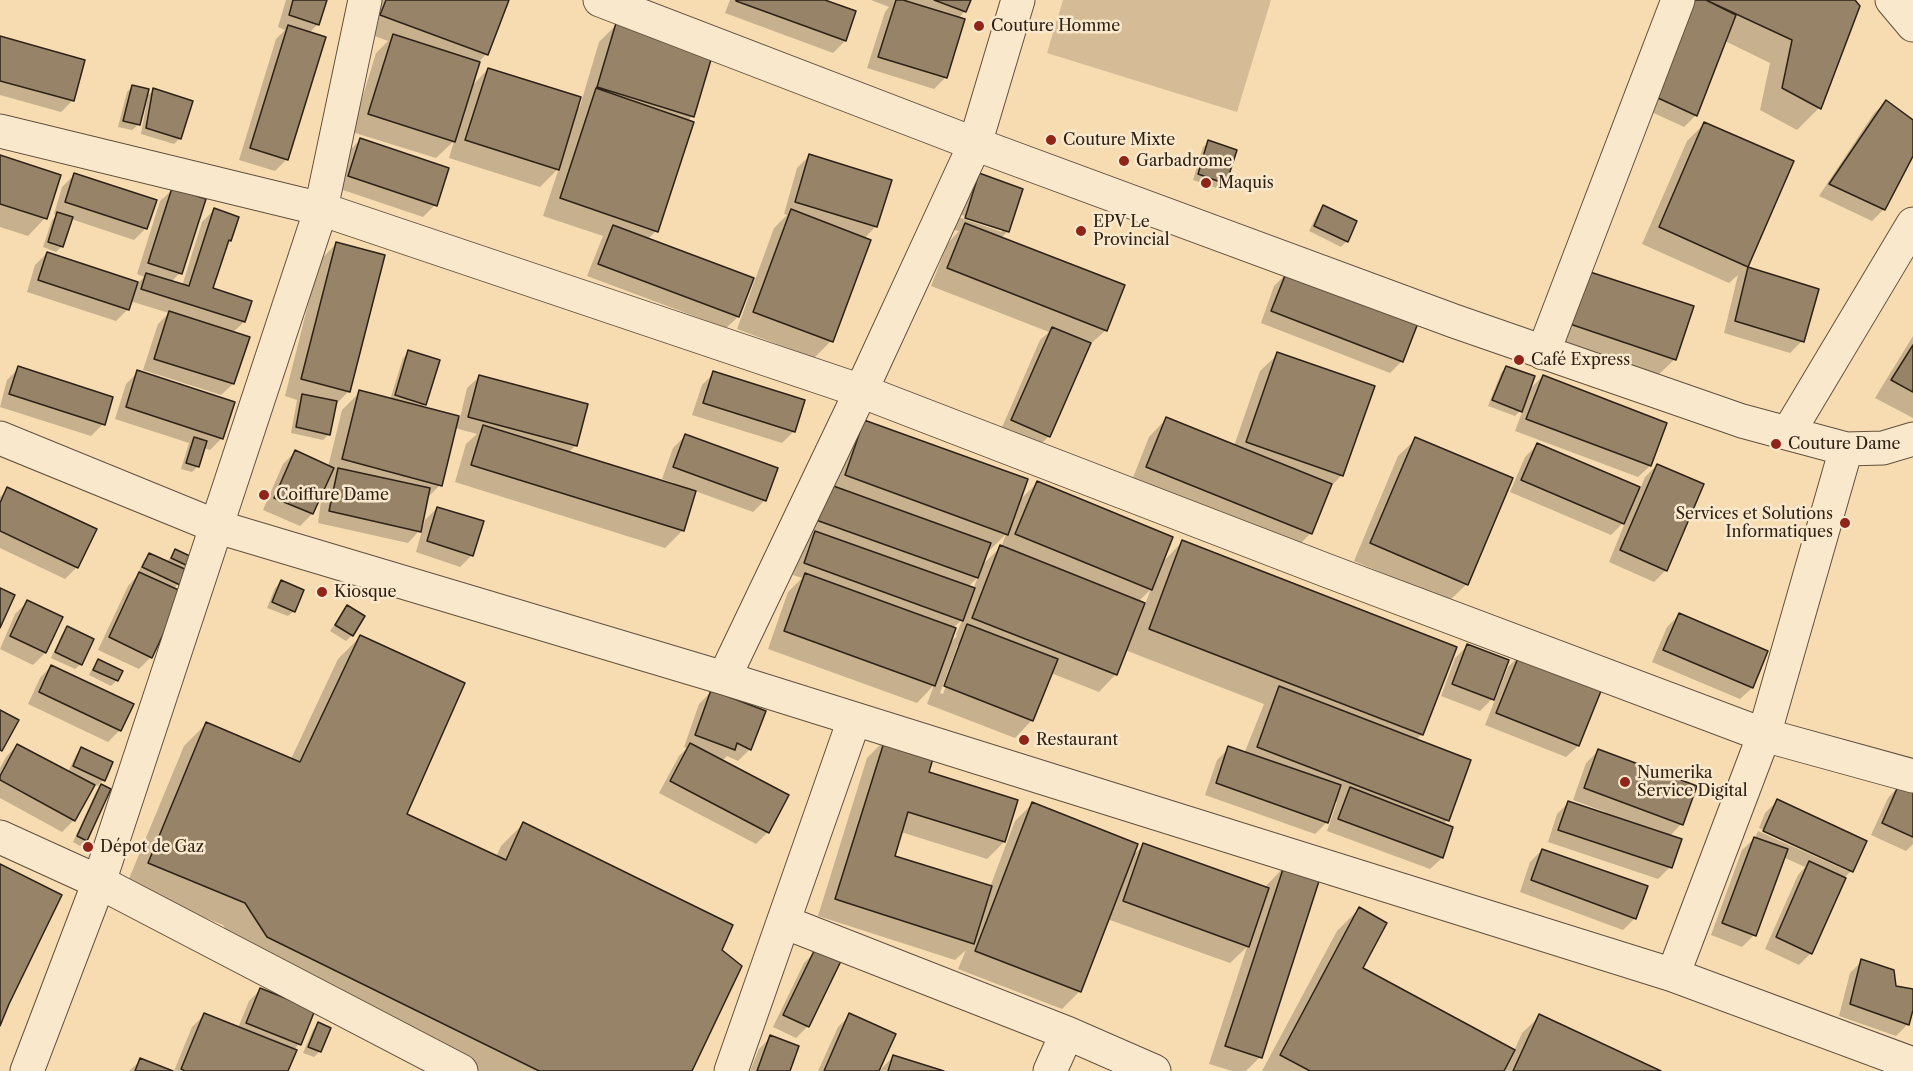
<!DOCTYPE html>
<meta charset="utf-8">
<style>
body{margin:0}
canvas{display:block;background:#f7dcb1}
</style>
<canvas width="1913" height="1071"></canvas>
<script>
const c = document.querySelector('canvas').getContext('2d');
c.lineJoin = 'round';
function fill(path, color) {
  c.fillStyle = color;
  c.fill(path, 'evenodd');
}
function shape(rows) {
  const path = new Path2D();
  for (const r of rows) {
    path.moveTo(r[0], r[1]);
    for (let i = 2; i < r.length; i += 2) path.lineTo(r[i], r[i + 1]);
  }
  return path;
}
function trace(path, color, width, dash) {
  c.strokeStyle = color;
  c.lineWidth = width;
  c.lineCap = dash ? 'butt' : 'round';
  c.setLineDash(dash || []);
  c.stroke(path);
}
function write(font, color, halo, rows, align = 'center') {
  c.font = font + ' "Libre Caslon Text",serif';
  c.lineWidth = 5;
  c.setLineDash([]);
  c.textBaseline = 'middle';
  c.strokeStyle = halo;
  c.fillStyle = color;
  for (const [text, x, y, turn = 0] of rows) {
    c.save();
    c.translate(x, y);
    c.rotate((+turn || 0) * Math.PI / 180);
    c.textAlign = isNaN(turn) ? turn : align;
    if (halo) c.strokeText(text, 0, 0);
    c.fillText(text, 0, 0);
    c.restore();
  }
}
const green = shape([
 [1063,0,1271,0,1237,112,1047,53]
]);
const shadow = shape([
 [286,0,325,0,318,24,309,33,287,159,275,171,239,160,276,39,285,30,278,27],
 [376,0,507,0,486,54,478,63,471,87,488,69,575,111,580,106,599,42,616,25,692,116,688,121,656,231,648,239,738,317,726,328,587,276,603,236,543,216,559,168,540,187,449,158,454,141,436,158,352,132,376,53,388,41,364,32],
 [730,0,820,0,855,12,845,41,833,53,725,13],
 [871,0,969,0,965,11,958,19,946,77,934,89,867,68,885,12,889,7],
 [1670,0,1853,0,1858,7,1819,108,1797,130,1760,110,1770,63,1725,41,1696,115,1684,127,1634,104],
 [0,38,73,100,61,112,0,95],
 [132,87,138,125,132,130,118,127,127,92],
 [154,90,180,138,174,144,141,134,148,95],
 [1886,102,1913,122,1913,153,1884,209,1872,221,1819,196,1874,113],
 [1704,124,1792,162,1746,267,1817,290,1802,341,1790,353,1724,333,1738,275,1729,283,1642,244,1687,141],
 [360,140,447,169,435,205,423,217,337,188,348,152],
 [1209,142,1224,183,1219,189,1193,180,1203,147],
 [0,156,45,218,28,236,0,227],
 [809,156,876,226,864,239,831,341,814,358,737,329,774,228,787,215,784,214,797,168],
 [74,175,146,228,134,240,71,219,62,246,56,252,43,247,52,220,57,215,54,214,62,187],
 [980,175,1021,190,1007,232,1000,239,1106,330,1087,347,1049,436,1037,448,1000,432,1040,340,1049,332,931,286,948,243,959,231,954,230,958,217,1002,232,1002,229,959,214,968,187],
 [172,190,180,273,171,282,182,286,202,222,214,210,230,240,226,244,211,289,250,302,244,322,232,333,233,384,221,395,143,370,158,324,169,313,130,301,128,309,116,321,27,292,35,265,47,253,138,283,144,277,137,274,160,201],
 [1323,207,1347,241,1341,247,1309,231,1318,213],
 [336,244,349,391,335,405,329,434,323,440,291,433,297,400,285,396,319,261],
 [1286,274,1402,361,1390,373,1261,323,1274,286],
 [1564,288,1675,359,1657,376,1547,339],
 [1913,336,1913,418,1875,398],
 [409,352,425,404,421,408,460,418,467,388,479,377,576,445,568,453,673,485,674,483,662,479,673,448,685,436,765,500,753,512,695,491,683,530,665,548,455,482,466,444,477,434,455,428,440,485,427,498,419,531,408,543,318,523,323,487,312,514,300,526,263,510,283,464,295,452,328,467,342,410,360,392,390,400,403,358],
 [1278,354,1342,475,1328,489,1311,533,1293,551,1130,485,1149,437,1166,419,1234,446,1260,371],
 [1506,367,1527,392,1543,376,1650,466,1638,477,1515,431,1524,407,1515,416,1488,406,1501,373],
 [19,368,103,424,91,436,0,407,7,380],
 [138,372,222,438,210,450,204,448,197,467,192,472,181,469,189,443,115,419,126,384],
 [714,373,794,431,782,443,692,415,702,385],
 [865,422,1018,502,1037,483,1161,564,1182,542,1422,734,1416,740,1447,820,1443,825,1442,858,1430,869,1327,831,1337,802,1334,801,1327,822,1315,834,1205,795,1217,760,1229,748,1244,754,1264,704,1125,650,1116,674,1099,692,1051,673,1032,720,1015,738,927,704,934,685,917,703,768,649,788,592,802,578,793,575,804,545,808,540,799,537],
 [1006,534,1001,547,981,566,987,550,989,551],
 [978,577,973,589,968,587],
 [1151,589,1145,604,1138,602],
 [962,620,956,635,957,636,949,644,953,628],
 [958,645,961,645,943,694,940,693],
 [1416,439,1467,584,1449,601,1354,561,1398,456],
 [1537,445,1640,489,1645,477,1657,465,1666,570,1654,582,1609,562,1626,520,1611,535,1510,492,1525,457],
 [8,489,77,567,65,579,0,548,0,497],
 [437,508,472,555,460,567,416,552,425,520],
 [175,551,186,565,182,570,178,584,173,590,151,657,139,669,98,650,128,586,139,574,138,573,144,560,150,555,167,562],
 [281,582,294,611,288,616,267,608,275,588],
 [27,602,61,618,45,653,33,665,0,649,15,614],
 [347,607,352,635,346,641,330,631],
 [1679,615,1766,652,1752,688,1740,699,1652,662,1667,627],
 [68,628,81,664,75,669,51,658,62,634],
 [360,637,405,814,496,857,501,846,523,824,720,950,691,1071,472,1071,245,959,223,925,126,886,184,746,206,724,291,759,338,659],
 [1467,646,1492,699,1480,711,1441,696,1455,658],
 [1520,655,1578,746,1566,757,1485,725,1508,667],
 [99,661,117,680,111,686,89,675,93,667],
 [51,666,120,730,108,742,28,704,40,678],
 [711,692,750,749,738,761,727,756,722,761,768,832,756,844,659,793,679,756,687,748,684,747,699,704],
 [885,740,927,773,1004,842,987,859,901,832,893,857,990,887,1015,821,1032,804,1131,857,1144,845,1265,889,1267,885,1284,867,1260,1057,1246,1071,1232,1071,1209,1064,1247,947,1230,963,1107,919,1080,991,1062,1009,958,969,966,950,955,960,818,916,867,758],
 [17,745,68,772,76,755,81,749,103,780,98,785,109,789,86,840,80,846,73,842,96,792,100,787,94,784,74,820,62,832,0,798,0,768,6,757],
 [1598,751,1681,824,1669,837,1680,840,1670,867,1658,879,1548,842,1557,814,1569,802,1604,815,1605,812,1573,800,1586,763],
 [1899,786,1913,792,1913,844,1906,851,1871,835,1888,798],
 [1777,801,1851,871,1845,877,1811,953,1799,965,1765,949,1798,875,1805,867,1783,857,1754,935,1742,947,1711,935,1742,850,1755,838,1758,831,1848,871,1848,868,1759,828,1765,813],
 [1542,850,1635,918,1623,930,1520,892,1530,862],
 [1359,909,1361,968,1514,1051,1522,1033,1540,1016,1658,1071,1262,1071,1337,931],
 [816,951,808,1026,796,1038,773,1027,804,963],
 [1862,961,1894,987,1913,990,1913,1003,1908,1024,1896,1036,1839,1016,1850,973],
 [261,989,313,1011,299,1044,293,1051,287,1071,174,1071,192,1027,204,1015,238,1028,249,1001],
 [850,1015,877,1071,818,1071,838,1027],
 [318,1024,320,1051,314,1057,303,1053,313,1030],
 [771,1037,788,1071,750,1071,759,1049],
 [893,1057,939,1071,879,1071],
 [141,1060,169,1071,129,1071]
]);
const building = shape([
 [293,0,327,0,319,25,289,15,293,0],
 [386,0,509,0,488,55,380,15,386,0],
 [736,0,825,0,856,11,846,41,736,1,736,0],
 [896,0,903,0,965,19,947,78,878,57,896,0],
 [934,0,971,0,966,12,934,0],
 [1681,0,1706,0,1736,15,1697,116,1645,92,1681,0],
 [1706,0,1855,0,1860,6,1821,109,1782,88,1792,40,1706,0],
 [616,23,713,53,694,117,597,87,616,23],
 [288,25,326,37,288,160,250,148,288,25],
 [393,34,480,62,455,142,368,114,393,34],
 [0,36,85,60,74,101,0,81,0,36],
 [488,68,581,97,559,170,465,140,488,68],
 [132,85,149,89,140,125,123,121,132,85],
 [153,88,193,101,181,139,146,128,153,88],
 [596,88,694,122,658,232,560,198,596,88],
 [1886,100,1913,120,1913,156,1885,210,1829,184,1886,100],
 [1704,122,1794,161,1748,267,1659,227,1704,122],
 [360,138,449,168,437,206,348,176,360,138],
 [1208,140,1237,150,1226,184,1198,174,1208,140],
 [809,154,892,180,877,227,795,202,809,154],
 [0,155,61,175,47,219,0,204,0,155],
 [74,173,157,200,147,229,65,202,74,173],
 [979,173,1023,189,1009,232,965,218,979,173],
 [172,188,206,199,182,274,148,263,172,188],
 [1323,205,1357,221,1348,242,1314,226,1323,205],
 [214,208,239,217,231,241,229,240,213,288,252,301,245,322,141,289,146,273,189,286,214,208],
 [791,209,871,240,833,342,753,312,791,209],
 [57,212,73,217,63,247,48,242,57,212],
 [965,223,1125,285,1107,331,947,268,965,223],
 [613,225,754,278,739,317,598,264,613,225],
 [336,242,385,255,350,392,301,379,336,242],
 [47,252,138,282,129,310,38,280,47,252],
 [1748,267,1819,289,1804,342,1735,321,1748,267],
 [1581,269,1694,306,1676,360,1564,322,1581,269],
 [1286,273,1418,323,1403,362,1271,311,1286,273],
 [169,311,250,337,234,384,154,359,169,311],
 [1052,327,1091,343,1050,437,1011,420,1052,327],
 [1913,345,1913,392,1891,380,1913,345],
 [408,350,440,360,426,405,395,395,408,350],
 [1277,352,1375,386,1343,476,1246,442,1277,352],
 [18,366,113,397,105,425,9,394,18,366],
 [1506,366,1535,376,1522,412,1492,400,1506,366],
 [137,370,235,402,223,439,126,407,137,370],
 [713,371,805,400,795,432,703,403,713,371],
 [479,375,588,404,577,446,468,417,479,375],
 [1543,375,1667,423,1651,466,1526,419,1543,375],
 [359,390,459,416,442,486,342,459,359,390],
 [302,394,337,401,330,435,296,427,302,394],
 [1166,417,1332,484,1312,534,1146,467,1166,417],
 [864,420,1028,479,1008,535,845,475,864,420],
 [483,425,696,491,684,531,471,465,483,425],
 [685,434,778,468,766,501,673,467,685,434],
 [194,437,207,441,199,467,186,463,194,437],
 [1415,437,1513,478,1468,585,1370,543,1415,437],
 [1537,443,1640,487,1624,524,1521,480,1537,443],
 [295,450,334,468,313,514,274,498,295,450],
 [1657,464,1704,484,1667,571,1620,550,1657,464],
 [338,468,430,488,421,532,329,511,338,468],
 [1037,481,1173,537,1152,590,1015,534,1037,481],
 [828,484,991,543,978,578,816,520,828,484],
 [7,487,97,529,78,568,0,531,0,503,7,487],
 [437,507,484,521,473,556,427,541,437,507],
 [815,531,975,588,963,621,804,563,815,531],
 [1182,540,1457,647,1423,735,1149,629,1182,540],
 [1000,545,1145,603,1117,675,972,618,1000,545],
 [175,549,192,557,188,566,171,558,175,549],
 [149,553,187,570,180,585,142,567,149,553],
 [139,572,183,592,152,658,109,637,139,572],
 [805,573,956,628,935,686,784,631,805,573],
 [281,580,304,590,295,612,272,602,281,580],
 [0,588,15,595,0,628,0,588],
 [27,600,63,617,46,653,10,636,27,600],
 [347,605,365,616,353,636,335,625,347,605],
 [1679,613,1768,651,1753,688,1663,650,1679,613],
 [967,624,1058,659,1033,721,944,686,967,624],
 [67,626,94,639,82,665,55,652,67,626],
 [360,635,465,683,407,814,506,860,523,822,733,925,722,950,742,966,692,1071,539,1071,267,937,245,903,148,863,206,722,300,762,360,635],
 [1467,644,1509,660,1494,700,1452,684,1467,644],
 [1520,653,1603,686,1579,746,1496,713,1520,653],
 [98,659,123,671,118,681,93,670,98,659],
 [51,665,134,704,121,731,39,692,51,665],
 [1279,686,1471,760,1449,821,1257,747,1279,686],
 [711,690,766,711,751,750,737,743,735,750,695,735,711,690],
 [0,710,19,720,2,751,0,750,0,710],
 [885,739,934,755,929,772,1018,800,1005,842,908,812,895,856,992,886,974,944,835,899,885,739],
 [690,743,789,795,769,833,670,781,690,743],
 [17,744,95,785,75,821,0,780,0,776,17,744],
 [1228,746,1341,785,1328,823,1216,783,1228,746],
 [81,747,113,762,105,781,73,766,81,747],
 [1598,749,1697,786,1683,825,1584,788,1598,749],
 [101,784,111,789,87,841,77,836,101,784],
 [1899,784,1913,791,1913,837,1882,823,1899,784],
 [1350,787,1453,827,1443,858,1338,819,1350,787],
 [1777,799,1867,841,1853,872,1763,831,1777,799],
 [1568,801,1682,839,1672,868,1558,830,1568,801],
 [1032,802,1138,844,1081,992,975,951,1032,802],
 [1754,837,1788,849,1756,936,1722,923,1754,837],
 [1143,843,1269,888,1249,947,1123,901,1143,843],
 [1542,849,1648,886,1636,919,1531,880,1542,849],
 [1809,861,1846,878,1812,954,1776,937,1809,861],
 [0,864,62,895,9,1004,0,1026,0,864],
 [1284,866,1320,878,1262,1058,1225,1046,1284,866],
 [1359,907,1387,923,1363,968,1515,1050,1504,1071,1310,1071,1280,1055,1359,907],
 [815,949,841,961,809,1027,783,1015,815,949],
 [1861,959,1894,970,1896,986,1913,989,1913,1010,1909,1025,1850,1004,1861,959],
 [260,988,315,1010,301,1045,246,1023,260,988],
 [204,1013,297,1050,288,1071,185,1071,181,1069,204,1013],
 [849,1013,896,1034,879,1071,824,1071,849,1013],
 [1539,1014,1661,1071,1513,1071,1539,1014],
 [318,1022,331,1028,321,1052,308,1047,318,1022],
 [770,1035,799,1046,790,1071,757,1071,770,1035],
 [893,1055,944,1071,888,1071,893,1055],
 [140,1058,173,1071,135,1071,140,1058]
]);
const minor = shape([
 [600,0,975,144,1454,321,1742,421,1846,449,1883,448,1913,439],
 [1892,0,1913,25],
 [0,131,321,209,861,391,1328,571,1764,735,1913,776],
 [1543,353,1678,0],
 [1788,433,1913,224],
 [0,438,218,527,724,678,1673,975,1913,1064],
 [724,678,861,391,975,144,1018,0],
 [0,837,99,882,461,1071],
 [784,922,1067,1033,1154,1071],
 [1673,975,1764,735,1846,449],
 [27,1071,99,882,321,209,365,0],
 [731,1071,854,720],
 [1050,1071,1067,1033]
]);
const markers = [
 [979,26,6,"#8f2418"],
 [1051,140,6,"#8f2418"],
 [1124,161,6,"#8f2418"],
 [1206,183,6,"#8f2418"],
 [1081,231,6,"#8f2418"],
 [1519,360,6,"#8f2418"],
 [1776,444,6,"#8f2418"],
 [264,495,6,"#8f2418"],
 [1845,523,6,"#8f2418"],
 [322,592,6,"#8f2418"],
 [1024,740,6,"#8f2418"],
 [1625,782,6,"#8f2418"],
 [88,847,6,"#8f2418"]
];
const poiNames = [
 ["Couture Homme",991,26],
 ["Couture Mixte",1063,140],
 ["Garbadrome",1136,161],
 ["Maquis",1218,183],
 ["EPV Le",1093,222],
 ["Provincial",1093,240],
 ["Café Express",1531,360],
 ["Couture Dame",1788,444],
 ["Coiffure Dame",276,495],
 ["Services et Solutions",1833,514,"right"],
 ["Informatiques",1833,532,"right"],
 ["Kiosque",334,592],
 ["Restaurant",1036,740],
 ["Numerika",1637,773],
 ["Service Digital",1637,791],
 ["Dépot de Gaz",100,847]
];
fill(green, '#d5bc97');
fill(shadow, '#0003');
fill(building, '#978367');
trace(building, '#2e2217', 1.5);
trace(minor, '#60503e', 35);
trace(minor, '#fae8cc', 33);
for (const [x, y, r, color] of markers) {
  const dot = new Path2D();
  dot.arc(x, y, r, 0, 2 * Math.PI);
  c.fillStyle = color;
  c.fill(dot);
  trace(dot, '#fae8cc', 2);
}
write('16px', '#2e2217', '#fae8cc', poiNames, 'left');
</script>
